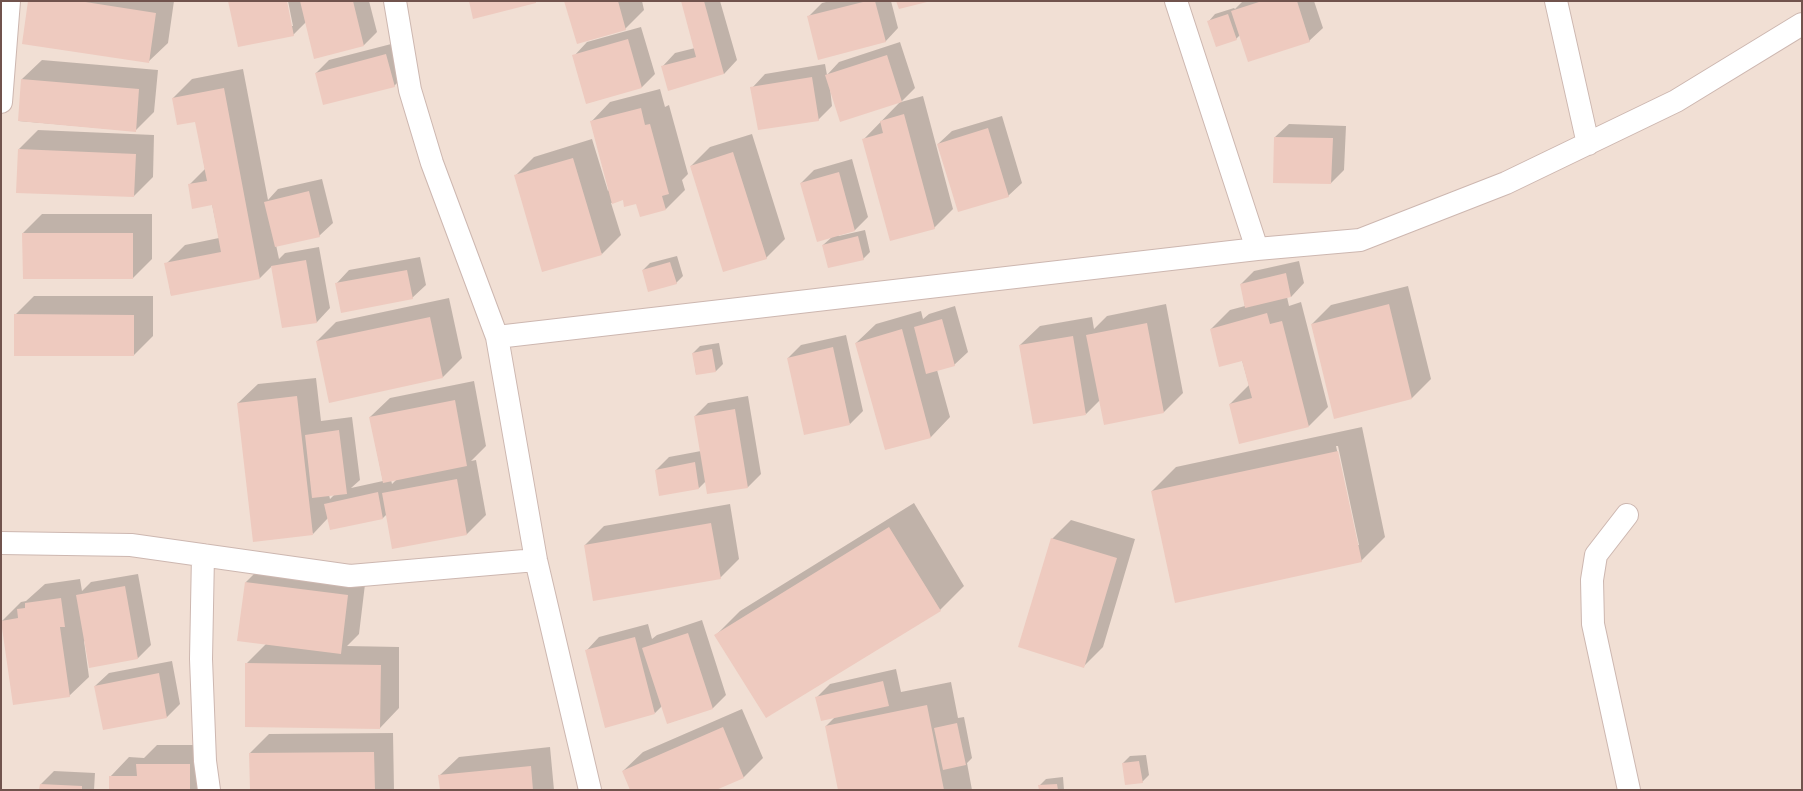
<!DOCTYPE html>
<style>
body{margin:0}
#map{position:relative;width:1803px;height:791px;overflow:hidden;background:#faefe5;font-family:Arial,sans-serif}
canvas{display:block}
.frame{position:absolute;inset:0;border:2px solid #71534d;pointer-events:none}
</style>
<div id="map">
<canvas width="1803" height="791"></canvas>
<div class="frame"></div>
</div>
<script>
const c = document.querySelector('canvas').getContext('2d');
c.lineJoin = 'round';
function fill(path, color) {
  c.fillStyle = color;
  c.fill(path, 'evenodd');
}
function shape(rows) {
  const path = new Path2D();
  for (const r of rows) {
    path.moveTo(r[0], r[1]);
    for (let i = 2; i < r.length; i += 2) path.lineTo(r[i], r[i + 1]);
  }
  return path;
}
function trace(path, color, width, dash) {
  c.strokeStyle = color;
  c.lineWidth = width;
  c.lineCap = dash ? 'butt' : 'round';
  c.setLineDash(dash || []);
  c.stroke(path);
}
const residential = shape([
 [1,1,1802,1,1802,790,1,790]
]);
const shadow = shape([
 [29,1,174,1,168,43,148,62],
 [229,1,286,1,291,26,293,26,288,1,369,1,377,32,364,45,315,58,306,22,293,35],
 [565,1,642,1,644,10,625,29],
 [682,1,720,1,737,60,724,74,662,67,675,53,695,48],
 [830,1,891,1,898,28,885,42,808,17,822,3],
 [1243,1,1314,1,1323,28,1309,41,1240,35,1236,39,1209,21,1215,14,1234,8,1235,9],
 [641,27,655,74,642,87,587,103,574,56,587,42],
 [399,42,407,73,394,86,316,73,329,60],
 [900,42,915,88,901,102,923,96,953,209,934,228,864,139,901,101,830,88,832,106,818,120,752,88,765,74,825,64,827,75,839,62],
 [42,60,158,70,154,112,135,131,19,121,22,79],
 [243,69,268,200,278,189,322,179,333,223,319,236,276,245,279,259,285,253,319,247,330,308,317,322,283,327,272,266,260,278,171,295,166,264,185,245,219,238,212,204,189,185,205,169,196,121,173,98,192,79],
 [660,89,665,107,669,105,688,174,682,180,685,190,666,209,624,199,611,203,621,235,602,254,515,176,534,157,592,139,608,191,609,190,591,122,610,102],
 [1002,116,1022,183,1008,196,938,144,952,131],
 [1289,124,1346,126,1344,170,1331,183,1275,137],
 [38,130,154,135,153,177,134,196,19,149],
 [752,134,785,239,766,258,691,166,710,147],
 [852,159,868,217,855,230,838,235,839,236,865,230,870,252,863,259,823,245,832,237,801,183,814,170],
 [42,214,152,214,152,259,133,278,24,278,23,233],
 [677,256,683,276,676,283,643,270,650,263],
 [420,257,426,285,412,298,336,284,349,270],
 [1299,261,1304,283,1291,297,1287,297,1289,306,1301,302,1328,407,1309,426,1230,404,1249,385,1242,360,1211,329,1230,310,1245,306,1241,284,1254,271],
 [1408,286,1431,379,1412,398,1335,417,1312,324,1331,305],
 [34,296,153,296,153,336,134,355,15,315],
 [449,298,462,358,443,377,317,341,336,322],
 [1166,304,1183,393,1164,412,1100,400,1086,414,1020,345,1040,326,1092,317,1094,329,1107,316],
 [955,306,968,352,954,365,937,370,950,417,931,437,886,449,856,343,876,324,921,311,923,319,929,314],
 [846,335,863,411,850,424,788,358,801,345],
 [719,343,723,364,716,371,696,374,693,353,700,346],
 [316,378,321,421,352,417,360,480,351,488,383,481,370,417,390,398,474,381,486,446,471,461,476,460,486,515,467,534,393,548,387,514,383,518,328,518,313,534,238,403,258,384],
 [397,479,392,484,391,480],
 [335,494,330,499,329,495],
 [748,396,761,474,748,487,706,481,699,488,656,470,669,457,701,451,695,416,708,403],
 [1362,427,1385,537,1361,561,1152,491,1176,467],
 [1336,446,1338,446,1359,545,1357,545],
 [914,503,964,586,940,610,716,635,740,611],
 [730,504,739,559,720,578,585,545,604,526],
 [1071,520,1135,539,1103,647,1084,666,1052,539],
 [265,563,366,576,359,634,347,646,399,647,399,708,380,728,246,664,266,644,238,640,246,582],
 [138,574,151,645,138,658,84,641,89,677,69,696,2,621,21,602,26,601,45,584,80,579,82,591,91,582],
 [702,620,726,695,713,708,668,723,662,706,655,713,586,651,599,637,648,624,652,639,657,635],
 [172,661,180,704,167,717,95,686,109,673],
 [896,669,901,692,951,682,958,718,964,717,972,758,967,763,972,790,839,790,826,726,835,717,817,697,830,684],
 [742,709,763,758,744,777,713,790,631,790,623,771,643,752],
 [393,733,394,790,251,790,250,753,269,734],
 [157,745,208,745,209,790,110,790,110,777,129,757,144,758],
 [550,747,554,790,441,790,439,776,459,757],
 [1146,755,1149,775,1142,782,1123,763,1130,756],
 [54,771,95,773,94,790,40,790,41,784],
 [1063,777,1064,790,1040,790,1039,786,1046,779]
]);
const building = shape([
 [28,1,79,1,156,13,149,63,22,44],
 [228,1,287,1,294,36,238,47],
 [300,1,353,1,364,46,314,59],
 [469,1,536,1,536,3,473,19],
 [564,1,618,1,626,30,577,44],
 [681,1,704,1,724,74,668,91,661,66,696,57],
 [867,1,875,1,886,42,818,60,807,16],
 [896,1,927,1,927,2,899,9],
 [1262,1,1297,1,1310,42,1248,62,1231,11],
 [1228,14,1237,40,1216,47,1207,21],
 [628,39,642,88,586,104,572,55],
 [386,54,395,87,323,105,315,73],
 [887,55,902,102,840,122,825,75],
 [812,77,819,121,758,130,750,87],
 [21,79,139,89,136,132,18,121],
 [224,88,260,279,171,296,164,263,221,252,212,205,192,209,188,184,207,181,195,122,177,125,172,98],
 [641,108,645,125,650,124,669,194,662,196,666,210,640,217,636,204,624,207,623,200,612,204,590,121],
 [904,114,935,229,890,241,862,139,883,133,880,121],
 [988,128,1009,197,958,212,937,144],
 [1274,137,1333,138,1331,184,1273,183],
 [18,149,136,154,134,197,16,193],
 [733,152,767,259,723,272,690,166],
 [573,158,602,255,542,272,514,175],
 [839,172,855,231,817,242,800,183],
 [309,191,320,237,275,247,264,202],
 [22,233,133,233,133,279,23,279],
 [858,236,864,260,828,268,822,245],
 [306,260,317,323,282,328,271,266],
 [670,262,677,284,648,292,642,270],
 [407,270,413,299,341,313,335,283],
 [1286,273,1291,297,1245,308,1240,284],
 [1389,304,1412,399,1334,419,1311,324],
 [1267,313,1270,324,1282,321,1309,427,1239,444,1229,404,1252,398,1242,361,1219,367,1210,329],
 [14,314,134,315,134,356,14,356],
 [430,317,443,378,329,403,316,341],
 [942,319,955,366,926,374,914,327],
 [1147,323,1164,413,1104,425,1086,335],
 [902,329,931,438,885,450,855,343],
 [1073,336,1086,415,1033,424,1019,345],
 [833,347,850,425,804,435,787,358],
 [712,349,716,372,696,375,692,353],
 [297,396,313,535,253,542,237,403],
 [455,400,467,466,383,483,369,417],
 [735,409,748,488,707,494,694,416],
 [339,430,347,494,312,498,305,435],
 [1338,451,1362,562,1175,603,1151,491],
 [695,462,699,489,659,496,655,470],
 [457,479,467,535,392,549,382,493],
 [378,492,383,519,330,530,324,504],
 [711,523,721,579,593,601,584,545],
 [889,527,941,611,766,718,714,635],
 [1051,538,1117,558,1084,668,1018,647],
 [245,582,348,595,341,654,237,641],
 [125,586,138,659,89,668,76,595],
 [61,598,65,627,60,627,70,697,13,705,1,621,18,618,17,609,25,608,25,603],
 [688,633,713,709,667,724,642,648],
 [635,637,655,714,605,728,585,650],
 [245,663,381,665,380,729,245,727],
 [159,673,167,718,103,730,94,686],
 [883,681,889,706,821,721,815,697],
 [927,705,944,790,838,790,825,726],
 [957,723,966,765,943,770,934,728],
 [723,727,744,778,716,790,630,790,622,771],
 [374,752,375,790,250,790,249,753],
 [1139,761,1143,783,1125,785,1122,763],
 [136,764,190,764,190,790,109,790,109,776,137,776],
 [531,766,533,790,440,790,438,775],
 [40,784,82,786,82,790,39,790],
 [1057,784,1058,790,1039,790,1038,785]
]);
const minor = shape([
 [395,1,410,90,432,163,497,337,536,560,590,790],
 [1176,1,1257,249],
 [1556,1,1588,144],
 [1,102,9,1],
 [497,337,1257,249,1360,240,1506,183,1676,101,1802,24],
 [1627,515,1596,555,1592,580,1593,624,1629,790],
 [1,543,131,545,350,576,536,560],
 [203,555,201,659,205,761,209,790]
]);
fill(residential, '#f1dfd4');
fill(shadow, '#0003');
fill(building, '#eecabf');
trace(minor, '#cdb7b0', 24);
trace(minor, '#fff', 22);
</script>
